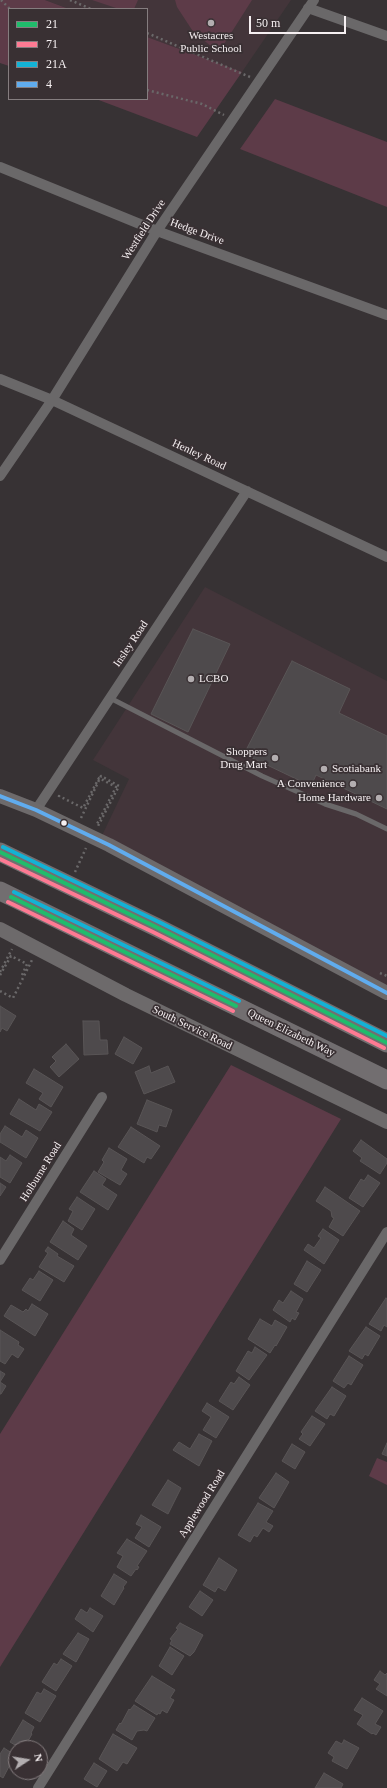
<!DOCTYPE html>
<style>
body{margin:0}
#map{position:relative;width:387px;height:1788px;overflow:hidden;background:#373234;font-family:Georgia,serif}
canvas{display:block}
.legend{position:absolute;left:8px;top:8px;width:140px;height:92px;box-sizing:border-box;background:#393033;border:1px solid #857d7f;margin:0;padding:5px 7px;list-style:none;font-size:12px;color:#f6f0f2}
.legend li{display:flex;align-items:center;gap:8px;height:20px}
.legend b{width:20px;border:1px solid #857d7f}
.north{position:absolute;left:8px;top:1740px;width:40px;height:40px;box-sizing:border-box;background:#393033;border:1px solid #857d7f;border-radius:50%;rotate:78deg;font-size:11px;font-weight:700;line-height:16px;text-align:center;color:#f6f0f2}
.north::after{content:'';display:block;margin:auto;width:14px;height:18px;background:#b3aeb0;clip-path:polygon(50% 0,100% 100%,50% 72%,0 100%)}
.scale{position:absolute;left:249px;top:16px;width:97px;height:18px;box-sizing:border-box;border:2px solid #f6f0f2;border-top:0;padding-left:5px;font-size:12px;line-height:14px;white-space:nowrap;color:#f6f0f2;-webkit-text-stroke:3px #393033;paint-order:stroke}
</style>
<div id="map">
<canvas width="387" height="1788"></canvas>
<ul class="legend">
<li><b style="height:5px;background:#20bc6c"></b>21</li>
<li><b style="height:5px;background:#fe7a93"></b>71</li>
<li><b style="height:5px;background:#13b2d5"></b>21A</li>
<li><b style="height:5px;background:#60acee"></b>4</li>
</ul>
<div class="north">N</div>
<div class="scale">50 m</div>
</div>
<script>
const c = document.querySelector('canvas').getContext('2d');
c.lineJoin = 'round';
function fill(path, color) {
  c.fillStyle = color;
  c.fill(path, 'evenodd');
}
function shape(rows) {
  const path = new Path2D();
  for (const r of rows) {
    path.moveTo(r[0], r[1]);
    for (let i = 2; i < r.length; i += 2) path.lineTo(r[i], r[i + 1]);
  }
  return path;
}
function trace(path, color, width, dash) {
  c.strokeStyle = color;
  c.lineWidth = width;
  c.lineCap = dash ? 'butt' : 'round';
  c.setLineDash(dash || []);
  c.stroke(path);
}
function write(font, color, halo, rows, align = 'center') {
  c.font = font + ' Georgia,serif';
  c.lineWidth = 3.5;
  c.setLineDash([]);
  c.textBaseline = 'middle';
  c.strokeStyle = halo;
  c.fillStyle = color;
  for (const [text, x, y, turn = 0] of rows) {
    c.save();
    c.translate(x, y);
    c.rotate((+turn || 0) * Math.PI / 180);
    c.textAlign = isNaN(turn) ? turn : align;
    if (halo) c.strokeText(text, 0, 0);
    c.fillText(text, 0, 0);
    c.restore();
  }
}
const built = shape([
 [45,0,291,0,242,72,147,37,147,9,69,9],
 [205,587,387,681,387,989,97,846,129,779,93,760]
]);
const green = shape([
 [0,0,45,0,69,9,9,9,9,66,0,63],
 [92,0,138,0,134,9,119,9],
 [175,0,252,0,219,52,194,33,177,7],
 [147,37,242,72,197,137,96,99,147,99],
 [275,99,387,142,387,207,240,149],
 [231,1065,341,1119,0,1667,0,1434],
 [377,1458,387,1462,387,1485,369,1476]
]);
const building = shape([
 [193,629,230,644,188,732,151,714,193,629],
 [292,661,350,689,339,713,387,736,387,809,316,775,311,786,244,754,292,661],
 [0,1006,16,1016,7,1031,2,1028,0,1032,0,1006],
 [83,1021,99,1021,100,1040,107,1040,108,1054,84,1055,83,1021],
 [124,1037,142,1048,133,1064,115,1054,124,1037],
 [66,1044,79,1059,59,1077,50,1067,56,1061,52,1057,66,1044],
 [149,1066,151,1073,168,1066,175,1082,144,1094,135,1072,149,1066],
 [34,1069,63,1087,51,1107,39,1099,43,1093,26,1083,34,1069],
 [19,1099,36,1110,39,1104,52,1112,40,1131,10,1114,19,1099],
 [147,1100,172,1110,166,1127,159,1125,157,1132,137,1124,147,1100],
 [5,1126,22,1137,26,1130,38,1138,26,1158,0,1142,0,1134,5,1126],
 [131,1127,160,1146,151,1159,147,1157,144,1163,118,1147,131,1127],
 [361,1140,387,1159,387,1163,380,1174,360,1161,362,1158,353,1151,361,1140],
 [109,1148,127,1159,121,1170,127,1174,120,1185,98,1172,104,1162,102,1160,109,1148],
 [10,1155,22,1163,10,1183,0,1177,0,1157,6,1161,10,1155],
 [94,1171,106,1179,102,1185,117,1195,108,1210,80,1192,94,1171],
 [368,1175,380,1183,363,1207,349,1198,361,1179,364,1181,368,1175],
 [0,1183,6,1187,0,1196,0,1183],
 [325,1187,360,1211,343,1236,329,1227,334,1218,332,1217,331,1211,316,1201,325,1187],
 [77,1197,95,1209,82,1230,68,1221,73,1211,69,1209,77,1197],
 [63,1221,74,1229,71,1235,87,1246,78,1260,50,1242,63,1221],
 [323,1229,339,1240,324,1264,304,1250,308,1244,314,1248,321,1238,318,1236,323,1229],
 [48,1247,58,1254,57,1256,74,1266,64,1282,39,1267,48,1253,45,1251,48,1247],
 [307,1261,321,1270,307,1292,294,1284,307,1261],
 [39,1271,53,1280,40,1301,22,1290,30,1278,33,1280,39,1271],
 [291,1291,303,1299,296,1312,299,1313,295,1320,292,1318,290,1322,273,1310,279,1300,283,1303,291,1291],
 [386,1298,387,1299,387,1327,384,1325,381,1331,369,1324,386,1298],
 [32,1304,48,1314,35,1336,4,1316,11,1305,23,1312,26,1309,28,1311,32,1304],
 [260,1319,272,1326,275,1320,287,1327,276,1346,275,1345,270,1353,248,1339,260,1319],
 [366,1327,380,1336,368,1356,365,1354,362,1359,349,1351,366,1327],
 [0,1330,19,1342,18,1345,24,1349,18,1358,12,1354,5,1364,0,1361,0,1330],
 [255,1347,267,1355,249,1380,236,1371,248,1351,252,1353,255,1347],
 [349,1356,363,1365,351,1385,348,1383,344,1388,333,1381,349,1356],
 [0,1371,5,1374,0,1382,6,1386,1,1394,0,1394,0,1371],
 [239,1377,250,1385,233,1410,219,1401,231,1382,234,1384,239,1377],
 [332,1387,346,1396,334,1416,330,1414,327,1419,315,1411,332,1387],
 [207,1403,229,1417,216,1438,203,1430,211,1417,202,1411,207,1403],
 [312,1416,325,1424,310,1446,299,1439,303,1434,301,1432,312,1416],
 [199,1434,212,1441,199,1466,173,1450,179,1442,190,1449,199,1434],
 [387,1443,387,1456,382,1454,387,1443],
 [292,1444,305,1452,295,1469,282,1461,292,1444],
 [276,1473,289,1482,274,1508,259,1498,276,1473],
 [168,1480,181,1488,168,1514,152,1505,168,1480],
 [258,1503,273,1511,266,1522,273,1526,269,1532,263,1528,257,1537,254,1535,250,1542,238,1535,258,1503],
 [141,1515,161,1527,149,1547,135,1538,142,1527,136,1524,141,1515],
 [127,1539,147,1551,137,1566,139,1567,137,1570,136,1569,131,1576,117,1567,123,1556,117,1553,127,1539],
 [219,1558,237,1570,225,1591,218,1587,215,1592,203,1585,219,1558],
 [114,1574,127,1582,123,1587,124,1588,114,1605,101,1596,114,1574],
 [200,1591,213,1600,202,1616,189,1607,200,1591],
 [90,1608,103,1616,93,1632,75,1619,81,1609,87,1613,90,1608],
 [180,1623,203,1635,194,1652,190,1656,170,1644,172,1640,170,1639,178,1629,176,1628,180,1623],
 [78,1633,89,1639,76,1662,63,1654,78,1633],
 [170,1647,184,1656,172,1675,159,1666,170,1647],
 [61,1659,72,1666,56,1691,42,1682,54,1663,57,1665,61,1659],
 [380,1671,385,1675,387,1673,387,1696,376,1689,380,1684,374,1680,380,1671],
 [152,1676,175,1690,170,1698,174,1700,167,1713,162,1710,160,1714,158,1713,157,1715,135,1701,152,1676],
 [44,1689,56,1696,40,1722,25,1713,37,1692,41,1694,44,1689],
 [362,1698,383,1711,375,1724,381,1727,376,1735,373,1733,372,1734,357,1724,363,1715,354,1710,362,1698],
 [134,1705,155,1718,147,1731,144,1730,137,1731,132,1740,116,1730,120,1723,121,1724,129,1709,130,1710,134,1705],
 [23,1720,34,1727,31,1733,32,1734,24,1748,20,1748,10,1742,23,1720],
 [113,1734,137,1748,127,1764,123,1762,117,1771,99,1759,113,1734],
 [344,1740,359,1748,347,1769,332,1761,334,1757,328,1753,336,1741,342,1744,344,1740],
 [4,1748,15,1755,3,1778,0,1776,0,1754,4,1748],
 [94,1763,107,1771,97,1787,84,1779,94,1763],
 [324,1773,343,1784,341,1788,315,1788,324,1773]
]);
const path = shape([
 [1,0,10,9],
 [70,0,91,9],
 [147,33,250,77],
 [147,90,202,104,224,115],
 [59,797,59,796,83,808,99,778,116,787,96,826],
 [81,818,101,776,119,786,98,826],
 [75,872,86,848],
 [0,972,12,949],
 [380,973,387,976],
 [0,975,11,956,27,964,22,975],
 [0,991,13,998,32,960]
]);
const lane = shape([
 [110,698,262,776,325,804,356,814,387,829]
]);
const street = shape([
 [308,8,387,36],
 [0,167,157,231,387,315],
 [0,379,52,400,387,557],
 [0,476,52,400,157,231,314,0],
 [36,810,247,491],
 [0,1260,102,1097],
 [38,1788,387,1232]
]);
const secondary = shape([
 [0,796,36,810,109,845,387,993],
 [0,929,126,995,387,1122]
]);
const highway = shape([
 [0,852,156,927,387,1043],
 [0,891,387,1080]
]);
const bus1 = shape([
 [0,852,156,927,387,1043],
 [11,897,236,1006]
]);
const bus2 = shape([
 [0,859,153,932,384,1048],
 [8,902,233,1011]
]);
const bus3 = shape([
 [3,847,159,922,387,1036],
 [14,892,239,1001]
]);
const bus4 = shape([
 [0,796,36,810,109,845,387,993]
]);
const markers = [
 [211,23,4,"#b3aeb0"],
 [191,679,4,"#b3aeb0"],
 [275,758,4,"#b3aeb0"],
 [324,769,4,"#b3aeb0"],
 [353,784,4,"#b3aeb0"],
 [379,798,4,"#b3aeb0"],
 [64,823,3.5,"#f6f0f2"]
];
const poiNames = [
 ["Westacres",211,36,"center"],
 ["Public School",211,49,"center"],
 ["LCBO",199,679,"left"],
 ["Shoppers",267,752],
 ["Drug Mart",267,765],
 ["Scotiabank",332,769,"left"],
 ["A Convenience",345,784],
 ["Home Hardware",371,798]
];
const streetNames = [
 ["Westfield Drive",144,230,-57],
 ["Hedge Drive",197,232,20],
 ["Henley Road",199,455,25],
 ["Insley Road",131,644,-56],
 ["South Service Road",192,1028,26],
 ["Queen Elizabeth Way",291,1033,26],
 ["Holburne Road",41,1172,-58],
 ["Applewood Road",202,1504,-58]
];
fill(built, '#43353a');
fill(green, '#5d3b48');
fill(building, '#4e4a4c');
trace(building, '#595556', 1);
trace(path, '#6a6869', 2.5, [2, 3]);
trace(lane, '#6a6869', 5);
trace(street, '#6a6869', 10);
trace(secondary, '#6d6a6b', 14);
trace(highway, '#726e70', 19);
trace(bus1, '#20bc6c', 4);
trace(bus2, '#fe7a93', 4);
trace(bus3, '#13b2d5', 4);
trace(bus4, '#60acee', 4);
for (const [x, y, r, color] of markers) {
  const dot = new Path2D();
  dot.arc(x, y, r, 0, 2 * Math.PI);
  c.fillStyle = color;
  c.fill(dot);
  trace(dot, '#393033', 1.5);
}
write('11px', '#f6f0f2', '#393033', poiNames, 'right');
write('11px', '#f6f0f2', '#393033', streetNames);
</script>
